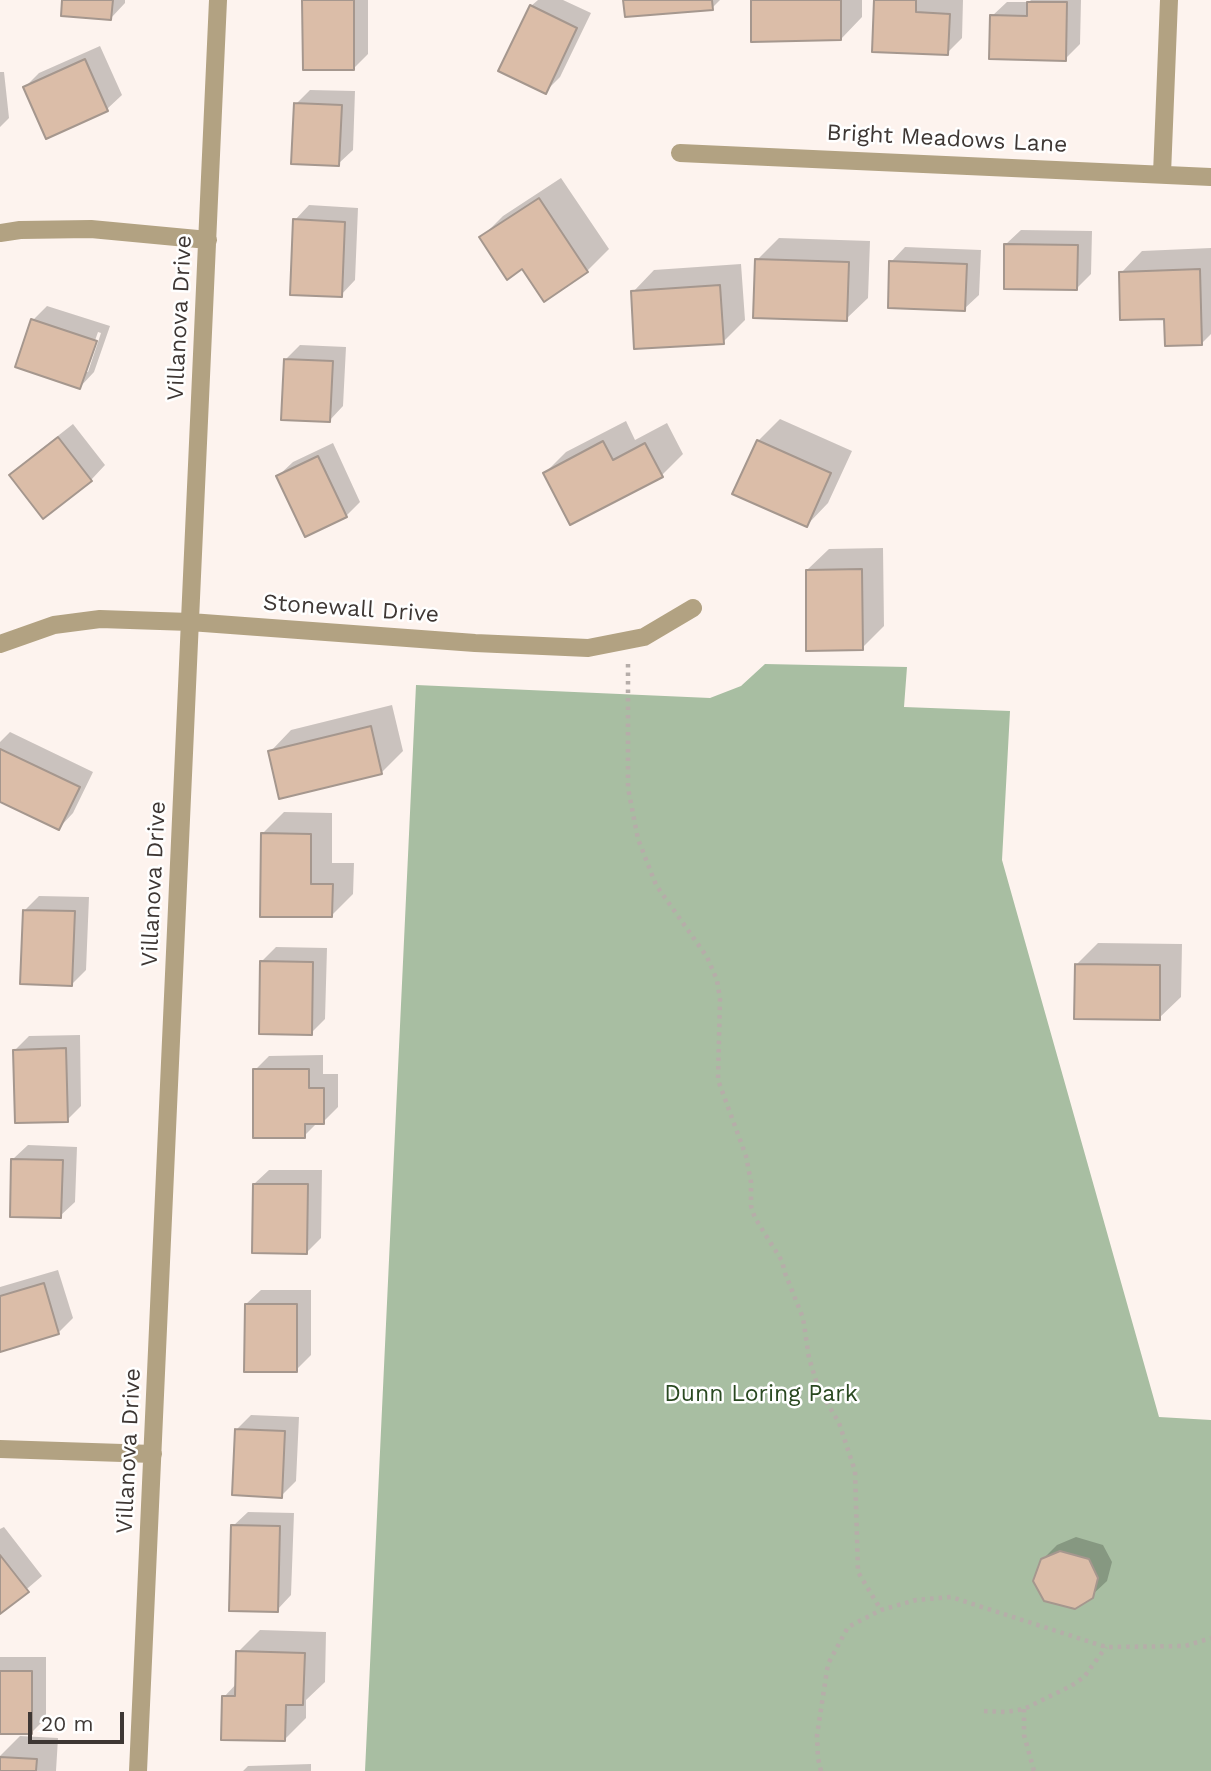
<!DOCTYPE html>
<style>
body{margin:0}
#map{position:relative;width:1211px;height:1771px;overflow:hidden;background:#fdf3ee;font-family:"Work Sans",sans-serif}
canvas{display:block}
.scale{position:absolute;left:28px;top:1712px;width:96px;height:32px;box-sizing:border-box;border:4px solid #3e3734;border-top:0;padding-left:9px;font-size:21px;line-height:24px;white-space:nowrap;color:#3e3734;-webkit-text-stroke:5px #fff;paint-order:stroke}
</style>
<div id="map">
<canvas width="1211" height="1771"></canvas>
<div class="scale">20 m</div>
</div>
<script>
const c = document.querySelector('canvas').getContext('2d');
c.lineJoin = 'round';
function fill(path, color) {
  c.fillStyle = color;
  c.fill(path, 'evenodd');
}
function shape(rows) {
  const path = new Path2D();
  for (const r of rows) {
    path.moveTo(r[0], r[1]);
    for (let i = 2; i < r.length; i += 2) path.lineTo(r[i], r[i + 1]);
  }
  return path;
}
function trace(path, color, width, dash) {
  c.strokeStyle = color;
  c.lineWidth = width;
  c.lineCap = dash ? 'butt' : 'round';
  c.setLineDash(dash || []);
  c.stroke(path);
}
function write(font, color, halo, rows, align = 'center') {
  c.font = font + ' "Work Sans",sans-serif';
  c.lineWidth = 5;
  c.setLineDash([]);
  c.textBaseline = 'middle';
  c.strokeStyle = halo;
  c.fillStyle = color;
  for (const [text, x, y, turn = 0] of rows) {
    c.save();
    c.translate(x, y);
    c.rotate((+turn || 0) * Math.PI / 180);
    c.textAlign = isNaN(turn) ? turn : align;
    if (halo) c.strokeText(text, 0, 0);
    c.fillText(text, 0, 0);
    c.restore();
  }
}
const forest = shape([
 [765,664,907,667,904,707,1010,711,1002,860,1159,1417,1211,1420,1211,1771,365,1771,416,685,710,698,741,686]
]);
const shadow = shape([
 [64,0,125,0,125,3,111,18],
 [304,0,368,0,368,54,354,68],
 [538,0,563,0,591,13,560,77,545,92,531,6],
 [625,0,720,0,712,8],
 [753,0,862,0,862,17,841,39],
 [875,0,963,0,962,38,947,53],
 [1031,0,1081,0,1080,44,1065,59,992,16,1007,2,1029,2],
 [100,46,122,95,107,109,47,136,25,87,39,73],
 [0,72,4,72,9,118,0,127],
 [310,90,355,91,353,150,338,164,296,104],
 [561,178,609,249,587,271,523,267,481,238,503,216],
 [309,205,358,208,355,280,341,295,295,220],
 [1021,230,1092,231,1091,274,1076,289,1006,244],
 [779,238,870,241,868,298,846,319,757,260],
 [905,247,981,250,979,295,964,309,891,262],
 [1211,248,1211,334,1201,344,1166,317,1121,273,1142,251],
 [741,264,745,320,723,342,633,292,654,270],
 [47,306,110,326,94,372,80,387,33,320],
 [98,332,101,333,88,372,84,372],
 [300,345,346,347,343,406,329,421,285,360],
 [780,419,852,451,828,503,807,525,758,441],
 [626,421,635,440,667,423,683,454,662,475,545,473,566,452],
 [73,424,105,465,91,480,11,475,26,461],
 [333,443,360,502,346,516,278,476,293,462],
 [883,548,884,626,862,648,807,570,829,549],
 [392,705,403,751,382,772,270,752,291,730],
 [10,732,93,772,73,813,59,828,0,800,0,742],
 [284,812,332,813,332,863,354,863,353,894,332,915,262,834],
 [39,896,89,897,86,970,72,984,25,910],
 [1098,943,1182,944,1181,997,1159,1018,1076,965],
 [276,947,327,948,325,1019,311,1033,262,961],
 [80,1035,81,1106,67,1120,15,1050,29,1036],
 [323,1055,323,1074,338,1074,338,1107,323,1122,318,1122,304,1136,255,1070,269,1056],
 [28,1145,77,1147,75,1202,60,1216,13,1159],
 [269,1170,322,1170,321,1238,307,1252,254,1184],
 [58,1270,73,1318,58,1333,0,1350,0,1287],
 [261,1290,311,1290,311,1355,296,1370,246,1304],
 [251,1415,299,1417,296,1481,281,1496,237,1429],
 [248,1512,294,1513,291,1595,277,1610,233,1526],
 [4,1527,42,1576,0,1612,0,1529],
 [1076,1537,1103,1545,1112,1562,1107,1581,1091,1596,1042,1560,1057,1545],
 [260,1630,326,1632,325,1682,306,1700,306,1718,284,1740,224,1697,237,1683,238,1652],
 [0,1657,46,1657,46,1718,31,1733,0,1732],
 [20,1736,58,1738,56,1771,0,1771,0,1756],
 [311,1764,311,1771,243,1771,248,1766]
]);
const building = shape([
 [62,0,113,0,111,20,61,16,62,0],
 [302,0,354,0,354,70,303,70,302,0],
 [623,0,712,0,713,10,625,17,623,0],
 [751,0,841,0,841,40,751,42,751,0],
 [874,0,916,0,916,12,950,14,948,55,872,52,874,0],
 [1027,2,1067,2,1066,61,989,59,990,15,1027,16,1027,2],
 [530,5,577,28,546,94,498,71,530,5],
 [85,59,108,111,46,139,23,87,85,59],
 [294,103,342,105,339,166,291,164,294,103],
 [539,198,588,272,544,302,522,269,507,280,479,237,539,198],
 [293,219,345,222,342,297,290,295,293,219],
 [1004,244,1078,245,1077,290,1004,289,1004,244],
 [755,259,849,262,847,321,753,318,755,259],
 [889,261,967,264,965,311,888,308,889,261],
 [1200,269,1202,345,1165,346,1164,319,1120,320,1119,272,1200,269],
 [720,285,724,344,634,349,631,291,720,285],
 [31,319,97,341,80,389,15,367,31,319],
 [284,359,333,361,330,422,281,420,284,359],
 [58,437,92,481,43,519,9,475,58,437],
 [757,440,831,473,807,527,732,494,757,440],
 [603,441,613,460,645,443,663,477,570,525,543,473,603,441],
 [318,456,347,517,305,537,276,476,318,456],
 [862,569,863,650,806,651,806,570,862,569],
 [371,726,382,774,279,799,268,751,371,726],
 [0,749,80,787,59,830,0,802,0,749],
 [261,833,311,834,311,884,333,884,332,917,260,917,261,833],
 [23,910,75,911,72,986,20,984,23,910],
 [260,961,313,962,312,1035,259,1034,260,961],
 [1075,964,1160,965,1160,1020,1074,1019,1075,964],
 [66,1048,68,1122,15,1123,13,1050,66,1048],
 [253,1069,309,1069,309,1088,324,1088,324,1124,305,1124,305,1138,253,1138,253,1069],
 [11,1159,63,1160,61,1218,10,1217,11,1159],
 [253,1184,308,1184,307,1254,252,1253,253,1184],
 [44,1283,59,1334,0,1352,0,1296,44,1283],
 [245,1304,297,1304,297,1372,244,1372,245,1304],
 [235,1429,285,1431,282,1498,232,1495,235,1429],
 [231,1525,280,1526,278,1612,229,1611,231,1525],
 [1060,1551,1089,1559,1098,1578,1093,1598,1075,1609,1044,1601,1033,1581,1041,1559,1060,1551],
 [0,1555,29,1592,0,1614,0,1555],
 [236,1651,305,1653,303,1705,286,1705,285,1741,221,1740,222,1696,235,1696,236,1651],
 [0,1671,32,1671,32,1734,0,1734,0,1671],
 [0,1757,37,1759,36,1771,0,1771,0,1757]
]);
const path = shape([
 [628,664,628,788,638,839,656,885,707,957,717,980,720,999,718,1080,746,1156,751,1182,751,1206,755,1218,782,1261,785,1273,803,1318,809,1358,818,1387,839,1423,855,1471,858,1572,881,1610],
 [1024,1709,1024,1735,1034,1771],
 [984,1711,1006,1712,1024,1709,1071,1686,1084,1677,1106,1647],
 [821,1771,818,1758,817,1735,828,1664,848,1627,881,1610,916,1600,951,1597,1106,1647,1185,1646,1211,1638]
]);
const minor = shape([
 [680,153,1211,177],
 [1162,174,1169,0],
 [0,233,20,230,91,229,208,240],
 [0,644,54,625,100,619,190,622,475,643,588,648,644,637,693,608],
 [0,1449,153,1454],
 [138,1771,218,0]
]);
const streetNames = [
 ["Bright Meadows Lane",947,139,3],
 ["Villanova Drive",180,318,-87],
 ["Stonewall Drive",351,609,4],
 ["Villanova Drive",154,884,-87],
 ["Villanova Drive",129,1451,-87]
];
const parkNames = [
 ["Dunn Loring Park",761,1394]
];
fill(forest, '#a8bea2');
fill(shadow, '#0003');
fill(building, '#dbbda8');
trace(building, '#a5978e', 2);
trace(path, '#b6ada9', 4.5, [3.5, 5]);
trace(minor, '#b2a282', 18);
write('23px', '#3e3734', '#fff', streetNames);
write('23px', '#2a4921', '#fff', parkNames);
</script>
